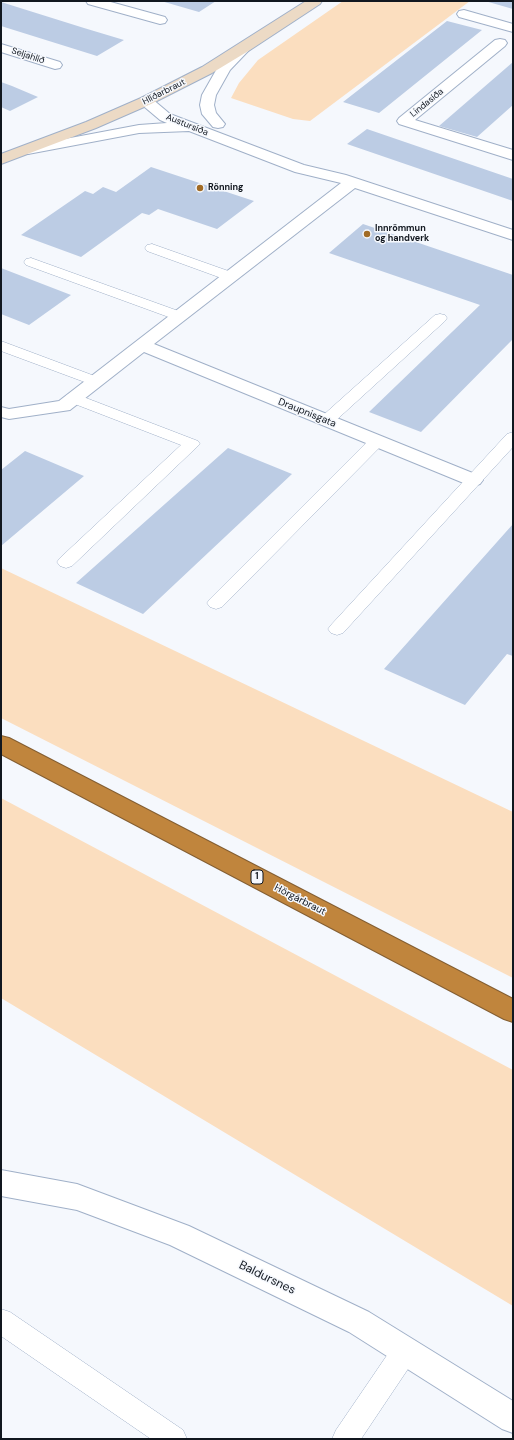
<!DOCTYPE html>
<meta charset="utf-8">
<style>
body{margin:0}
#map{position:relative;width:514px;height:1440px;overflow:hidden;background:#f5f8fd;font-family:"DM Sans",sans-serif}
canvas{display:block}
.frame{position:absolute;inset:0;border:2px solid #11171f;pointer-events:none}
</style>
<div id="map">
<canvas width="514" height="1440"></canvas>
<div class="frame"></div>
</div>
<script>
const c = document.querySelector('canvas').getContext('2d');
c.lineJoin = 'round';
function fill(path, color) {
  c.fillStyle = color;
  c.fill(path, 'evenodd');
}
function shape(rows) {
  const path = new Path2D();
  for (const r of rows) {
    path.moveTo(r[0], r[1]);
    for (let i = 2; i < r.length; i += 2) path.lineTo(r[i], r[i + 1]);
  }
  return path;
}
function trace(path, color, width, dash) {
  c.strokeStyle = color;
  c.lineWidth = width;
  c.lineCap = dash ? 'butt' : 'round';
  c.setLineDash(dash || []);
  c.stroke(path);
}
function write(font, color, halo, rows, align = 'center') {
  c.font = font + ' "DM Sans",sans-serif';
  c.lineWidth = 3;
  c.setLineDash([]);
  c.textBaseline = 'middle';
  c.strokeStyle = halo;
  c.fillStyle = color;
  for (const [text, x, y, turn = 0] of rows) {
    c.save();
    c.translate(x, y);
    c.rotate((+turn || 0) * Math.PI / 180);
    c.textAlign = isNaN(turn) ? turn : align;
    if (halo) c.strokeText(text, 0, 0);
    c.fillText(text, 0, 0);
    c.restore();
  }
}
const green = shape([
 [343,1,470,1,310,121,293,119,231,98,239,83,258,60],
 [1,568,513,812,513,978,1,718],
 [1,798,513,1070,513,1306,1,998]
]);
const building = shape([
 [161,1,216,1,199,12],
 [485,1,513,1,513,9],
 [1,2,84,28,124,40,97,56,1,26],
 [447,21,482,30,379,113,343,102],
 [513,62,513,105,477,137,439,126],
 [1,82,12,86,38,97,10,111,1,107],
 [367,129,513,179,513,201,347,144],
 [151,167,254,201,217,229,158,209,149,215,142,213,81,257,21,235,85,191,93,194,103,187,116,192],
 [363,224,513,275,513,339,421,432,369,412,480,305,329,253],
 [1,268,71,295,29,325,1,314],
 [228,448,292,474,143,614,76,583],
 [25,451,84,476,1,546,1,470],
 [513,524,513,656,507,654,465,705,384,669]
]);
const lane = shape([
 [152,244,234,273,236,276,234,279,229,280,224,279,147,251,145,248,147,245,152,244],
 [31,258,184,313,186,316,184,319,179,320,174,319,26,265,24,262,26,259,31,258],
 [440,314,445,315,447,318,445,321,332,424,326,426,320,424,318,421,320,418,435,315,440,314],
 [1,341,100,378,103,381,100,384,95,386,90,384,1,351,1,341],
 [73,393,198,441,200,444,72,566,66,568,60,566,57,562,60,558,181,445,67,401,65,398,67,395,73,393],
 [513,432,513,447,343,633,337,635,331,633,328,629,331,625,507,434,513,432],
 [377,436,383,438,385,441,383,444,222,607,216,609,210,607,207,603,210,599,371,438,377,436],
 [1,1309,10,1312,183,1430,187,1439,151,1439,1,1336,1,1309],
 [405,1338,414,1342,418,1351,414,1360,361,1439,332,1439,336,1430,396,1342,405,1338]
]);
const street = shape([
 [86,1,107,1,165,17,167,20,165,23,160,24,88,4,86,1],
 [464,10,513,24,513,32,459,17,457,14,459,11,464,10],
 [500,39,505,40,507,43,505,46,415,120,513,150,513,160,399,124,397,121,399,118,495,40,500,39],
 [245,43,250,44,252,47,230,70,216,95,214,105,216,113,225,124,223,127,218,128,213,127,202,114,200,105,202,95,219,65,240,44,245,43],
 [1,44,60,62,62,65,60,68,55,69,1,52,1,44],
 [146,97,151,98,170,114,304,165,346,175,513,230,513,240,355,188,154,344,480,476,483,480,480,484,473,486,466,484,144,352,70,410,9,419,1,417,1,407,9,409,59,401,341,183,295,172,189,131,139,133,28,154,23,153,21,150,23,147,28,146,139,125,167,123,160,120,141,104,139,101,141,98,146,97],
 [1,1170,77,1184,189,1226,369,1312,513,1401,513,1433,502,1429,349,1332,170,1245,77,1210,1,1196,1,1170]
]);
const secondary = shape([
 [306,1,322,1,320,4,250,50,212,73,151,104,96,128,1,164,1,154,86,122,141,98,202,67,306,1]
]);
const highway = shape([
 [1,736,9,738,513,999,513,1022,504,1019,1,754,1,736]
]);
const markers = [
 [200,188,4,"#a16b25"],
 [367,234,4,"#a16b25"]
];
const farStreetnames = [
 ["Seljahlíð",28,56,18],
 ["Hlíðarbraut",164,92,-27],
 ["Lindasíða",427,103,-39],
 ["Austursíða",187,125,22]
];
const farPoinames = [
 ["Rönning",208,188],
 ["Innrömmun",375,229],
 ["og handverk",375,239]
];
const shields = [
 [257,877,12]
];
const shieldNames = [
 ["1",257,877]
];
const streetNames = [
 ["Draupnisgata",307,413,22],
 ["Hörgárbraut",300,900,27]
];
const nearStreetnames = [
 ["Baldursnes",267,1278,26]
];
fill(green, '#fbdebf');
fill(building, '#bccce4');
trace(lane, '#a0b0c8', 1);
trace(street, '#a0b0c8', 2);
trace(secondary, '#a0b0c8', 2);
trace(highway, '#835e32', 2);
fill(lane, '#fff');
fill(street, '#fff');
fill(secondary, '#ecdac5');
fill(highway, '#c0853d');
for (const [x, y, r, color] of markers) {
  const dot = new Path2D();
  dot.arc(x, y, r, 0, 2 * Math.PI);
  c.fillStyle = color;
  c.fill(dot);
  trace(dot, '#f5f8fd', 1.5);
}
write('9px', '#11171f', '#f5f8fd', farStreetnames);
write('bold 9px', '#11171f', '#f5f8fd', farPoinames, 'left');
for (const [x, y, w] of shields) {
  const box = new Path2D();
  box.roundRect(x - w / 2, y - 7, w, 14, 3);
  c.fillStyle = '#f5f8fd';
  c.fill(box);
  trace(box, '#11171f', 1);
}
write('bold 9px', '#11171f', null, shieldNames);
write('10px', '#11171f', '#f5f8fd', streetNames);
write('12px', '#11171f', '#f5f8fd', nearStreetnames);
</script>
